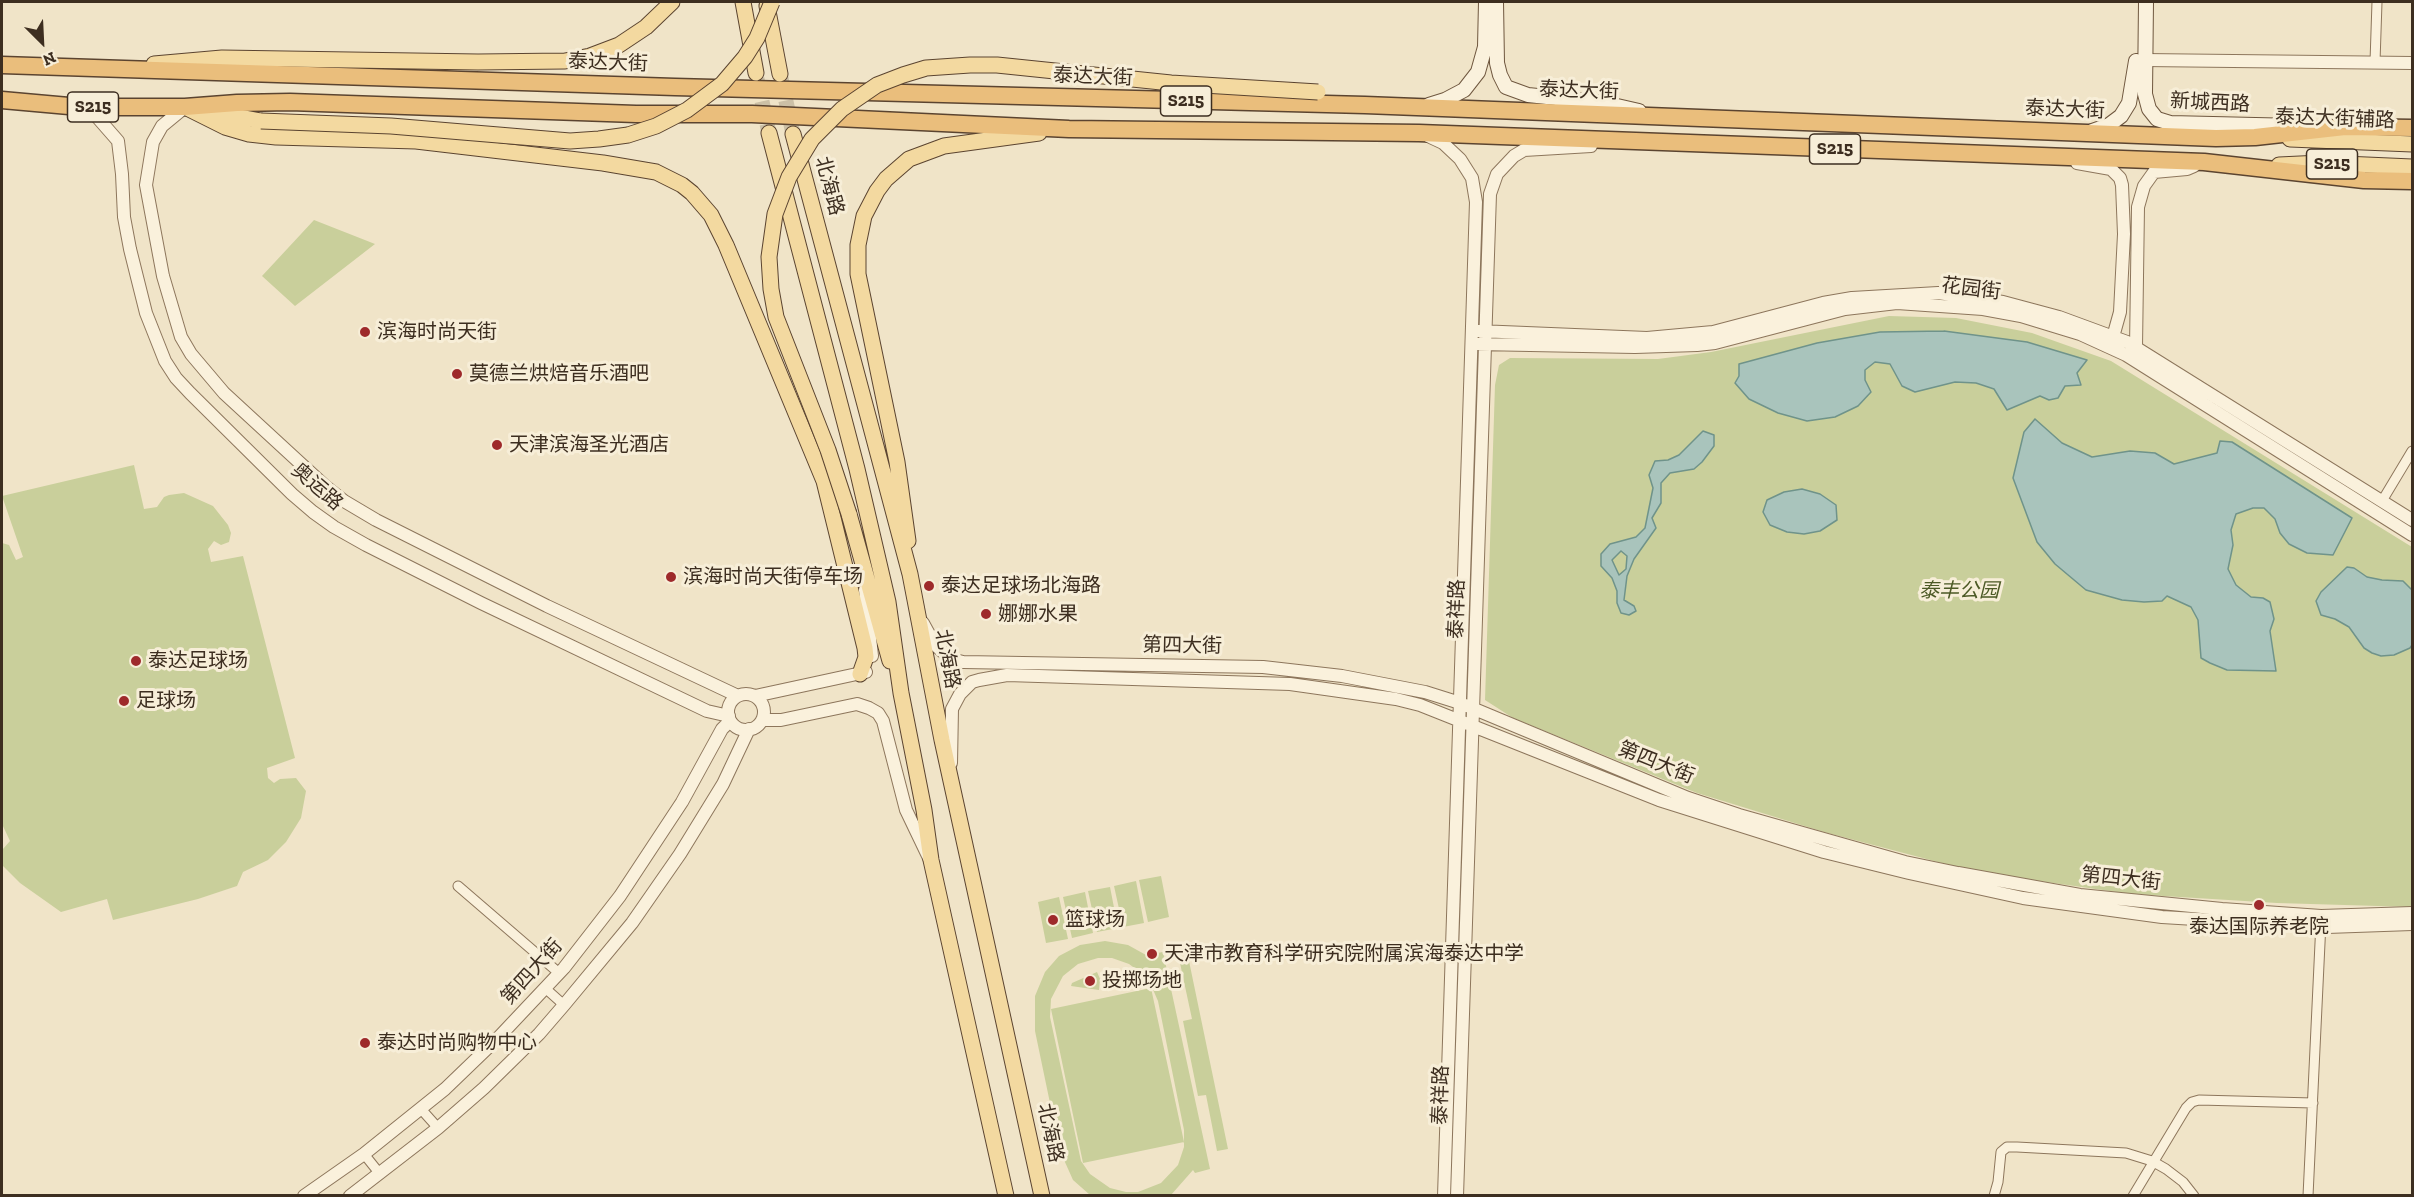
<!DOCTYPE html>
<meta charset="utf-8">
<style>
body{margin:0}
#map{position:relative;width:2414px;height:1197px;overflow:hidden;background:#f0e4c8;font-family:"Zilla Slab",serif}
canvas{display:block}
.frame{position:absolute;inset:0;border:3px solid #3d2e20;pointer-events:none}
.north{position:absolute;left:12px;top:12px;width:60px;height:60px;-webkit-text-stroke:4px #f7eed8;paint-order:stroke;rotate:156deg;font-size:16px;font-weight:700;line-height:24px;text-align:center;color:#3d2e20}
.north::after{content:'';display:block;margin:auto;width:21px;height:27px;background:#3d2e20;clip-path:polygon(50% 0,100% 100%,50% 72%,0 100%)}
</style>
<div id="map">
<canvas width="2414" height="1197"></canvas>
<div class="frame"></div>
<div class="north">N</div>
</div>
<script>
const c = document.querySelector('canvas').getContext('2d');
c.lineJoin = 'round';
function fill(path, color) {
  c.fillStyle = color;
  c.fill(path, 'evenodd');
}
function shape(rows) {
  const path = new Path2D();
  for (const r of rows) {
    if (r.length === 3) {
      path.moveTo(r[0] + r[2], r[1]);
      path.arc(r[0], r[1], r[2], 0, 2 * Math.PI);
      continue;
    }
    path.moveTo(r[0], r[1]);
    for (let i = 2; i < r.length; i += 2) path.lineTo(r[i], r[i + 1]);
  }
  return path;
}
function trace(path, color, width, dash) {
  c.strokeStyle = color;
  c.lineWidth = width;
  c.lineCap = dash ? 'butt' : 'round';
  c.setLineDash(dash || []);
  c.stroke(path);
}
function write(font, color, halo, rows, align = 'center') {
  c.font = font + ' "Zilla Slab","Noto Sans SC",serif';
  c.lineWidth = 6;
  c.setLineDash([]);
  c.textBaseline = 'middle';
  c.strokeStyle = halo;
  c.fillStyle = color;
  for (const [text, x, y, turn = 0] of rows) {
    c.save();
    c.translate(x, y);
    c.rotate((+turn || 0) * Math.PI / 180);
    c.textAlign = isNaN(turn) ? turn : align;
    if (halo) c.strokeText(text, 0, 0);
    c.fillText(text, 0, 0);
    c.restore();
  }
}
const green = shape([
 [314,220,375,244,295,306,262,276],
 [1889,316,1956,318,2032,333,2111,361,2412,547,2412,907,2277,903,2131,894,1990,874,1953,866,1824,832,1697,793,1513,718,1485,700,1495,385,1499,365,1510,358,1658,359,1711,352],
 [134,465,144,509,157,507,164,497,169,495,184,493,213,506,228,525,231,533,229,542,221,545,214,541,208,549,211,562,243,556,295,758,267,768,268,778,274,783,280,779,296,778,306,791,301,818,286,842,268,860,243,872,237,886,198,899,113,920,107,899,61,912,20,883,3,866,3,849,10,841,2,824,2,543,9,545,16,560,23,557,2,496],
 [1161,876,1169,917,1148,922,1139,880],
 [1136,881,1144,923,1123,927,1114,886],
 [1110,887,1118,928,1097,932,1088,891],
 [1085,892,1093,933,1072,938,1063,897],
 [1059,897,1068,939,1046,943,1038,902],
 [1105,941,1128,945,1146,955,1163,952,1210,1169,1195,1173,1193,1170,1171,1195,1090,1195,1073,1180,1060,1151,1035,1031,1035,996,1045,972,1059,956,1080,945],
 [1098,958,1112,958,1129,964,1144,975,1151,985,1158,1001,1184,1130,1184,1147,1178,1165,1161,1183,1138,1192,1126,1192,1110,1188,1090,1174,1081,1161,1050,1017,1051,999,1063,976,1078,964],
 [1189,961,1228,1149,1217,1151,1206,1095,1198,1096,1183,1021,1192,1019,1180,963],
 [1097,972,1100,979,1099,990,1071,986,1072,983],
 [1151,988,1184,1142,1083,1163,1051,1009]
]);
const water = shape([
 [1944,331,2027,342,2087,360,2077,373,2081,385,2065,386,2058,398,2049,400,2040,396,2007,410,1994,389,1976,383,1955,382,1915,392,1902,386,1890,364,1875,362,1865,370,1865,380,1871,392,1858,406,1835,417,1807,421,1778,413,1749,399,1735,383,1739,376,1739,364,1817,343,1880,332,1944,331],
 [2035,419,2062,443,2092,457,2130,451,2155,453,2174,464,2217,453,2220,441,2232,442,2352,518,2333,555,2307,553,2289,544,2280,533,2275,519,2264,508,2253,508,2236,514,2231,530,2233,545,2228,569,2236,585,2251,597,2263,598,2270,602,2274,619,2270,631,2276,671,2227,670,2210,663,2201,658,2198,620,2191,607,2167,596,2162,601,2144,602,2122,600,2086,590,2055,564,2037,542,2013,478,2024,432,2035,419],
 [1703,431,1714,435,1714,446,1702,462,1694,469,1670,473,1661,483,1661,503,1652,518,1656,528,1634,559,1627,576,1624,600,1634,606,1636,611,1629,615,1621,613,1617,603,1617,591,1612,578,1601,566,1601,554,1610,544,1636,537,1645,528,1653,488,1649,475,1655,461,1668,460,1679,455,1703,431],
 [1621,551,1627,556,1626,569,1619,575,1612,560,1621,551],
 [1802,489,1820,494,1836,505,1837,520,1820,531,1804,534,1787,532,1770,525,1763,512,1767,500,1784,492,1802,489],
 [2347,567,2354,568,2367,577,2382,580,2403,581,2412,590,2412,645,2410,648,2394,655,2381,656,2372,653,2364,648,2349,627,2335,619,2321,615,2316,601,2321,592,2347,567]
]);
const primaryTunnel = shape([
 [781,78,793,134],
 [757,79,769,133]
]);
const minor = shape([
 [2375,62,2377,2],
 [2382,501,2412,451],
 [458,886,559,973],
 [545,988,564,1005],
 [421,1109,438,1128],
 [364,1154,380,1174],
 [1994,1196,1998,1182,2001,1152,2007,1147,2017,1147,2126,1153,2152,1161,2166,1169,2183,1182,2194,1196],
 [2133,1196,2186,1108,2192,1102,2199,1100,2313,1103],
 [2308,1196,2321,922]
]);
const tertiary = shape([
 [2144,60,2412,63],
 [185,107,162,126,153,142,146,185,163,276,181,337,191,354,224,393,325,486,344,501,376,520,547,606,738,696],
 [81,108,97,117,118,141,122,174,124,217,130,249,146,313,165,361,176,378,190,393,292,494,313,512,334,527,366,545,481,603,707,711,729,716],
 [1428,136,1443,143,1460,159,1472,178,1476,202,1444,1196],
 [2077,163,2111,169,2120,178,2122,185,2124,234,2120,312,2113,337],
 [1478,331,1647,338,1713,332,1823,303,1852,298,1938,293,2003,302,2059,317,2127,342,2412,520],
 [1478,344,1635,347,1697,345,1715,343,1845,309,1897,303,1983,309,2021,316,2080,334,2126,355,2412,535],
 [2136,347,2138,207,2144,186,2154,172,2187,169,2194,166],
 [865,590,872,656],
 [923,623,935,645,951,659,963,662,1263,667,1342,676,1425,692,1460,703,1688,798,1739,815,1905,862,1958,873,2080,895,2222,909,2321,916,2412,913],
 [746,712,18],
 [755,696,866,672],
 [762,720,781,720,857,704,869,708,878,713,883,721,906,810,929,858],
 [951,763,952,709,960,694,972,682,979,680,1007,675,1290,684,1396,699,1420,705,1659,800,1824,852,1909,873,2023,898,2162,917,2327,927,2412,924],
 [304,1196,364,1154,445,1089,498,1038,564,968,620,896,682,802,722,729,730,721],
 [350,1196,438,1128,484,1088,539,1034,564,1005,632,923,680,854,723,784,749,729],
 [1457,1196,1490,194,1497,174,1514,156,1524,150,1591,146]
]);
const secondary = shape([
 [1496,2,1497,63,1500,75,1506,87,1528,95,1604,103,1639,111],
 [2146,2,2145,94,2149,109,2157,119,2170,123,2298,126],
 [1429,105,1445,100,1464,90,1478,72,1485,47,1486,2],
 [2092,131,2109,125,2121,116,2129,103,2136,61]
]);
const primary = shape([
 [743,2,756,73],
 [767,6,780,74],
 [154,64,222,58,478,62,565,61,590,56,619,45,646,27,672,2],
 [185,107,225,127,249,134,276,137,416,141,603,163,656,172,682,185,692,193,711,215,726,245,824,481,865,648,866,657,860,674],
 [203,110,261,121],
 [769,133,857,469,888,602,901,693,924,810,931,860,1006,1196],
 [793,134,910,574,942,740,1042,1196],
 [2290,139,2412,144],
 [2279,165,2321,163,2412,167],
 [849,514,890,661],
 [908,541,897,462,858,274,858,245,864,216,877,191,886,179,909,159,944,146,1039,133]
]);
const trunk = shape([
 [2,65,675,87,1365,105,2216,138,2255,137,2345,127,2412,128],
 [2,100,80,107,185,107,237,103,290,102,636,114,752,114,1069,129,1419,133,2204,162,2364,180,2412,181]
]);
const primaryBridge = shape([
 [261,121,391,126,570,141,599,139,628,135,656,126,687,110,722,84,745,57,757,38,772,2],
 [849,514,828,450,776,317,771,289,769,257,775,214,789,177,812,139,842,109,877,85,903,75,926,68,970,65,997,65,1171,83,1318,92]
]);
const markers = [
 [365,332,6,"#9e2a2b"],
 [457,374,6,"#9e2a2b"],
 [497,445,6,"#9e2a2b"],
 [671,577,6,"#9e2a2b"],
 [929,586,6,"#9e2a2b"],
 [986,614,6,"#9e2a2b"],
 [136,661,6,"#9e2a2b"],
 [124,701,6,"#9e2a2b"],
 [2259,905,6,"#9e2a2b"],
 [1053,920,6,"#9e2a2b"],
 [1152,954,6,"#9e2a2b"],
 [1090,981,6,"#9e2a2b"],
 [365,1043,6,"#9e2a2b"]
];
const shields = [
 [1186,101,51],
 [93,107,51],
 [1835,149,51],
 [2332,164,51]
];
const shieldNames = [
 ["S215",1186,101],
 ["S215",93,107],
 ["S215",1835,149],
 ["S215",2332,164]
];
const streetNames = [
 ["泰达大街",608,63,2],
 ["泰达大街",1093,77,2],
 ["泰达大街",1579,91,2],
 ["新城西路",2210,103,3],
 ["泰达大街",2065,110,2],
 ["泰达大街辅路",2335,119,2],
 ["北海路",829,186,75],
 ["花园街",1971,289,7],
 ["奥运路",317,487,41],
 ["泰祥路",1457,609,-88],
 ["第四大街",1182,646,1],
 ["北海路",947,659,79],
 ["第四大街",1656,763,22],
 ["第四大街",2121,879,6],
 ["第四大街",532,972,-48],
 ["泰祥路",1441,1095,-88],
 ["北海路",1050,1133,78]
];
const poiNames = [
 ["滨海时尚天街",377,332],
 ["莫德兰烘焙音乐酒吧",469,374],
 ["天津滨海圣光酒店",509,445],
 ["滨海时尚天街停车场",683,577],
 ["泰达足球场北海路",941,586],
 ["娜娜水果",998,614],
 ["泰达足球场",148,661],
 ["足球场",136,701],
 ["篮球场",1065,920],
 ["泰达国际养老院",2259,927,"center"],
 ["天津市教育科学研究院附属滨海泰达中学",1164,954],
 ["投掷场地",1102,981],
 ["泰达时尚购物中心",377,1043]
];
const parkNames = [
 ["泰丰公园",1959,591]
];
fill(green, '#c9cf9b');
fill(water, '#a9c4bc');
trace(water, '#6f938a', 1.5);
trace(primaryTunnel, '#ccc0a6', 15, [15, 8]);
trace(minor, '#8d765c', 11);
trace(tertiary, '#8d765c', 14);
trace(secondary, '#6f573f', 16);
trace(primary, '#5b4430', 17);
trace(trunk, '#5b4430', 19);
trace(minor, '#faf1dc', 9);
trace(tertiary, '#faf1dc', 12);
trace(secondary, '#faf1dc', 14);
trace(primary, '#f3d9a0', 15);
trace(trunk, '#eabe7c', 16);
trace(primaryBridge, '#5b4430', 17, []);
trace(primaryBridge, '#f3d9a0', 15);
for (const [x, y, r, color] of markers) {
  const dot = new Path2D();
  dot.arc(x, y, r, 0, 2 * Math.PI);
  c.fillStyle = color;
  c.fill(dot);
  trace(dot, '#f7eed8', 2);
}
for (const [x, y, w] of shields) {
  const box = new Path2D();
  box.roundRect(x - w / 2, y - 15, w, 30, 4.5);
  c.fillStyle = '#f7eed8';
  c.fill(box);
  trace(box, '#3d2e20', 1.5);
}
write('bold 18px', '#3d2e20', null, shieldNames);
write('20px', '#3d2e20', '#f7eed8', streetNames);
write('20px', '#3d2e20', '#f7eed8', poiNames, 'left');
write('italic 20px', '#4d5a26', '#f7eed8', parkNames);
</script>
